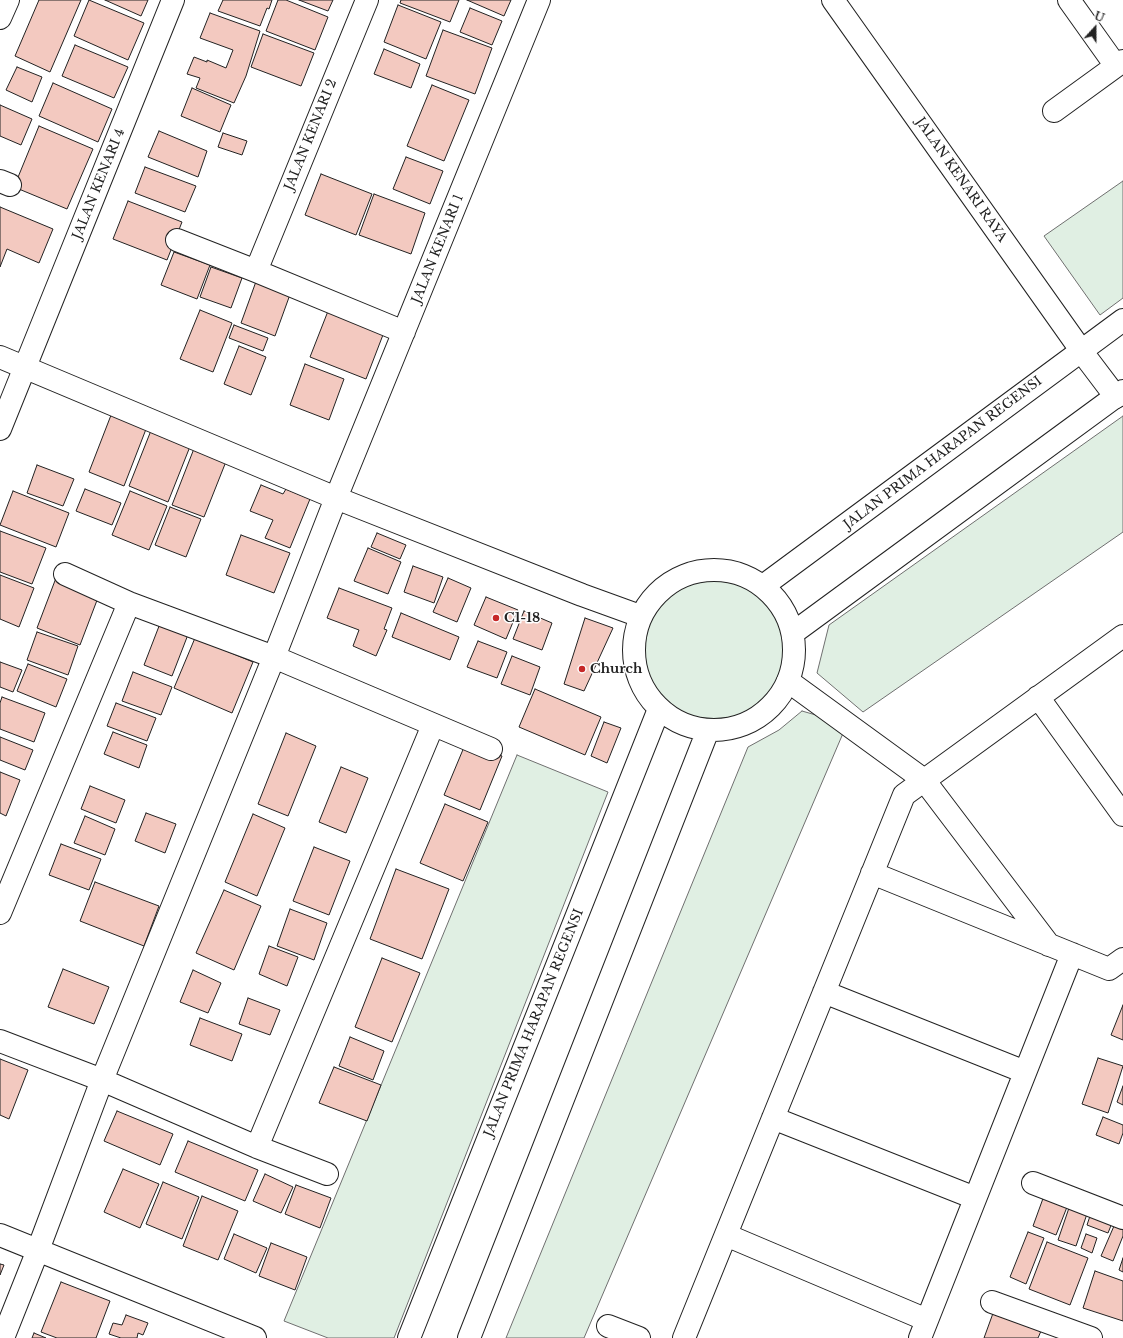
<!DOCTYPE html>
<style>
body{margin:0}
#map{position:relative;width:1123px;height:1338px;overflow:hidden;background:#fff;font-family:"Libre Baskerville",serif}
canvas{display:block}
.north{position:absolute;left:1075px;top:8px;width:40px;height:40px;-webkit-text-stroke:3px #fff;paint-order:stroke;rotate:21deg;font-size:11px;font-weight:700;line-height:16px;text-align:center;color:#222}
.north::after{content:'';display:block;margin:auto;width:14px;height:18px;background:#222;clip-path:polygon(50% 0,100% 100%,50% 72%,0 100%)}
</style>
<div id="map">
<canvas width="1123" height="1338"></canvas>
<div class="north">U</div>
</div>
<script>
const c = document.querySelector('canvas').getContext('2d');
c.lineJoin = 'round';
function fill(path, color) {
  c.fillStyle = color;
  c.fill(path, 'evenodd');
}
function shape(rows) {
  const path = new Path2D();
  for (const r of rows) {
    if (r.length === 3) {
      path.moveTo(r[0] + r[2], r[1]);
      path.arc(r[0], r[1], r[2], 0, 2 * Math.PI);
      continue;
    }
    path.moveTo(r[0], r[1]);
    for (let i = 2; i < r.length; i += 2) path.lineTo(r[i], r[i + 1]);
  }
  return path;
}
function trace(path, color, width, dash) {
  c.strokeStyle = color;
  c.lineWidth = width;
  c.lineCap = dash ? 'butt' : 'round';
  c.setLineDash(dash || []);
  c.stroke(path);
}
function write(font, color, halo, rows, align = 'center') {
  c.font = font + ' "Libre Baskerville",serif';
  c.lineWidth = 3;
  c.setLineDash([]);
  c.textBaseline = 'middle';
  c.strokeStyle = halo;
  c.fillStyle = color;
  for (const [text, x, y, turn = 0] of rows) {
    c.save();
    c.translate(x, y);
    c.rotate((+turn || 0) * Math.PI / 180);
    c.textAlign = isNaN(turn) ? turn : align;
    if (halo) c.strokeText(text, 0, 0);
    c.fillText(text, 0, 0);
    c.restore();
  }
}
const green = shape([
 [1123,181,1123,298,1100,315,1044,236,1123,181],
 [1123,416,1123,532,863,712,817,673,829,625,1123,416],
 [714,650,80],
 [802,711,847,724,584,1338,506,1338,748,747,779,730,802,711],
 [517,755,608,792,394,1338,328,1338,284,1321,517,755]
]);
const building = shape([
 [39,0,81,0,50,72,15,56,39,0],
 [89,0,144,23,128,60,74,36,89,0],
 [105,0,148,0,141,16,105,0],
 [223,0,272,0,269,9,267,8,260,26,218,11,223,0],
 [278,0,286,0,328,17,315,50,266,31,278,0],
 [299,0,333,0,328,11,299,0],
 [401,0,459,0,450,22,400,3,401,0],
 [467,0,511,0,504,16,467,0],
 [398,5,441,22,426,59,384,42,398,5],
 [470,8,502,21,492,45,460,32,470,8],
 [210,13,260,31,246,76,234,103,196,88,200,78,187,74,194,57,207,62,207,60,226,68,233,50,200,38,210,13],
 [443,30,492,48,475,94,426,76,443,30],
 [263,34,314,53,301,86,251,67,263,34],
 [75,45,128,67,114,98,62,76,75,45],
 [384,49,420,64,411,88,374,74,384,49],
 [17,67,42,77,32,102,6,90,17,67],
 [53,83,112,109,98,142,39,116,53,83],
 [432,85,469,100,444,161,407,146,432,85],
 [192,88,231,105,220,132,181,116,192,88],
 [0,105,32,119,21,145,0,136,0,105],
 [39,126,93,149,67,209,14,187,39,126],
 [159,131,207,151,198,177,148,157,159,131],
 [223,133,247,141,242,155,218,147,223,133],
 [406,157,443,171,430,204,393,189,406,157],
 [145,167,196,186,185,212,135,193,145,167],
 [321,174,372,194,356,235,305,215,321,174],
 [374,194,425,213,411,254,359,235,374,194],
 [128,201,182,222,167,260,113,239,128,201],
 [0,207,53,229,39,263,7,249,0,267,0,207],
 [174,252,210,265,197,299,161,285,174,252],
 [211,267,242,278,231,308,200,297,211,267],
 [258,276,292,289,275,336,241,323,258,276],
 [330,306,386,327,366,379,310,357,330,306],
 [200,310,232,323,213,372,180,359,200,310],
 [234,325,268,338,263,351,229,338,234,325],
 [239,346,266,357,251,395,224,384,239,346],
 [305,364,344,379,329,420,290,405,305,364],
 [113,410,148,424,124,486,89,472,113,410],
 [152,428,191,444,168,502,129,486,152,428],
 [195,446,227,459,204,517,172,505,195,446],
 [37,465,74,479,63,506,27,493,37,465],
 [261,485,283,494,286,489,310,499,290,548,265,538,273,520,250,511,261,485],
 [85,489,121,503,112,525,76,511,85,489],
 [13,491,69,513,56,547,0,525,13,491],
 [130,491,167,506,149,550,112,535,130,491],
 [170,507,201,519,186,557,155,545,170,507],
 [0,531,46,548,32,584,0,572,0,531],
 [377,533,406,545,400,559,371,547,377,533],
 [241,535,290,553,274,593,226,575,241,535],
 [368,548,401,562,388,594,354,581,368,548],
 [413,566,443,577,434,603,404,592,413,566],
 [0,575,34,588,19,627,0,619,0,575],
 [56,578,99,595,80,645,37,628,56,578],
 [448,578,471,588,457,622,433,612,448,578],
 [339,588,392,608,384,629,387,630,376,656,353,646,359,630,327,618,339,588],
 [486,597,518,610,506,639,474,625,486,597],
 [524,611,552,623,542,650,513,639,524,611],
 [401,613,459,637,450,660,392,637,401,613],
 [585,618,613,628,584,691,564,684,585,618],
 [161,621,189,632,172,676,144,665,161,621],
 [37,632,78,646,68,675,27,660,37,632],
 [195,638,253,662,232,713,174,688,195,638],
 [478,641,507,652,497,678,467,667,478,641],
 [512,656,540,667,530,695,501,684,512,656],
 [0,662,22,670,13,692,0,687,0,662],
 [28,664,67,679,56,707,17,691,28,664],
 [133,672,172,687,161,715,122,701,133,672],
 [535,689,601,717,585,755,519,727,535,689],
 [2,697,45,713,34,742,0,729,0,703,2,697],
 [116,703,156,718,147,741,107,726,116,703],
 [604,722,621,728,607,763,591,756,604,722],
 [113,732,147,745,139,768,104,754,113,732],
 [286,733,316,746,288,816,258,804,286,733],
 [0,737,33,750,25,770,0,760,0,737],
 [467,740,502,756,480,810,444,795,467,740],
 [341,767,368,778,346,833,319,822,341,767],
 [0,772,20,780,6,816,0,813,0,772],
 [90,786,125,800,116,823,81,809,90,786],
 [445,804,488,822,463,881,420,863,445,804],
 [146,813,176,824,165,853,135,841,146,813],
 [253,814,285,828,257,896,225,882,253,814],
 [85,816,115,829,105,855,74,843,85,816],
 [61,844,101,859,89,890,49,875,61,844],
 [314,847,350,861,329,915,293,901,314,847],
 [396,869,449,889,422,959,370,939,396,869],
 [95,882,159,906,144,946,80,921,95,882],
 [224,890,261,906,234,970,196,953,224,890],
 [290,909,327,923,314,960,277,946,290,909],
 [269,946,298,957,287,986,259,974,269,946],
 [382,958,420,973,392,1042,355,1027,382,958],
 [63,969,109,987,94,1024,48,1007,63,969],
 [193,970,221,983,208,1013,180,1002,193,970],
 [248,998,280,1010,270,1035,239,1024,248,998],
 [1123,1005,1123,1040,1111,1035,1123,1005],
 [200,1018,242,1034,232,1061,190,1045,200,1018],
 [350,1037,384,1051,373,1080,339,1066,350,1037],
 [1098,1058,1123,1066,1108,1113,1082,1104,1098,1058],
 [0,1059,28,1070,9,1119,0,1115,0,1059],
 [334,1067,381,1085,367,1121,319,1103,334,1067],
 [1123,1086,1123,1105,1117,1102,1123,1086],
 [117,1111,173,1134,160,1165,104,1141,117,1111],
 [1103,1117,1123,1125,1123,1133,1119,1144,1096,1135,1103,1117],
 [188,1141,258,1170,245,1201,175,1172,188,1141],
 [123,1169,159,1184,140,1228,104,1212,123,1169],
 [265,1174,293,1187,281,1213,253,1201,265,1174],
 [163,1182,199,1197,182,1239,146,1224,163,1182],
 [296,1185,331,1198,320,1228,285,1214,296,1185],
 [1045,1193,1069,1202,1056,1235,1033,1226,1045,1193],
 [202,1196,238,1211,218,1260,183,1246,202,1196],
 [1070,1205,1088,1211,1076,1246,1058,1240,1070,1205],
 [1092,1210,1114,1218,1108,1233,1087,1225,1092,1210],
 [1114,1226,1123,1229,1123,1236,1113,1261,1101,1256,1114,1226],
 [1028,1232,1044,1238,1026,1284,1010,1277,1028,1232],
 [234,1234,267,1248,256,1273,224,1259,234,1234],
 [1086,1234,1097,1238,1092,1253,1081,1248,1086,1234],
 [1047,1242,1088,1258,1070,1305,1029,1289,1047,1242],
 [271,1243,307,1257,295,1290,259,1276,271,1243],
 [1123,1258,1123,1272,1119,1270,1123,1258],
 [0,1264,4,1265,0,1275,0,1264],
 [1095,1271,1123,1281,1123,1321,1083,1308,1095,1271],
 [61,1282,110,1301,96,1338,57,1338,41,1332,61,1282],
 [996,1305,1044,1324,1038,1338,984,1338,996,1305],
 [126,1315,148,1323,143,1335,138,1333,137,1338,121,1338,109,1334,113,1323,122,1325,126,1315],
 [34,1333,46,1338,32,1338,34,1333]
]);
const minor = shape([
 [833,0,1088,360,1116,397],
 [1069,0,1116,66],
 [0,18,8,0],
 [1054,111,1123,61],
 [0,181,10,185],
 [177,240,256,271,404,332],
 [256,271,367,0],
 [0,357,336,498,582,595,640,616],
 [0,429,173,0],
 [65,574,129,603,274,657,491,749],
 [788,681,924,780,1049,945],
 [1038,697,1123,815],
 [872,873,1109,969,1123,959],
 [0,913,129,603],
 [824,992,1025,1072],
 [0,1041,102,1080,257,1147,327,1174],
 [773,1118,975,1198],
 [257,1147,433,725],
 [1033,1183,1123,1218],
 [0,1235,255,1338],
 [726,1235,927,1320],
 [992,1302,1091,1338],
 [608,1326,639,1338],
 [3,1338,38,1250,102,1080,274,657,336,498,539,0],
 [684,1338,904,795,1123,636],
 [920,1338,1072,954]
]);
const tertiary = shape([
 [714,650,80],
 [763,586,1123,320],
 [793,633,1123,391],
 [409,1338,659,709],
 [469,1338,708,730]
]);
const markers = [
 [496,618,4,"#c62828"],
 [582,669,4,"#c62828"]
];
const streetNames = [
 ["JALAN KENARI 2",311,135,-68],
 ["JALAN KENARI RAYA",961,180,55],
 ["JALAN KENARI 4",99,184,-68],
 ["JALAN KENARI 1",438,249,-68],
 ["JALAN PRIMA HARAPAN REGENSI",943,453,-37],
 ["JALAN PRIMA HARAPAN REGENSI",534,1023,-68]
];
const poiNames = [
 ["C1-18",504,618],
 ["Church",590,669]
];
fill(green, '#e0efe3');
trace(green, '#6f6f6f', 1);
fill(building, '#f3c9c0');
trace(building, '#222', 1);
trace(minor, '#222', 24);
trace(tertiary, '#222', 24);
trace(minor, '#fff', 22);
trace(tertiary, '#fff', 22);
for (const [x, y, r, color] of markers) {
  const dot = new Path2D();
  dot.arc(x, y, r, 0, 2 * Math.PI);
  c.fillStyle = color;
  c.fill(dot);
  trace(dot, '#fff', 1.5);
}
write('13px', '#222', '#fff', streetNames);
write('bold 13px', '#222', '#fff', poiNames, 'left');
</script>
